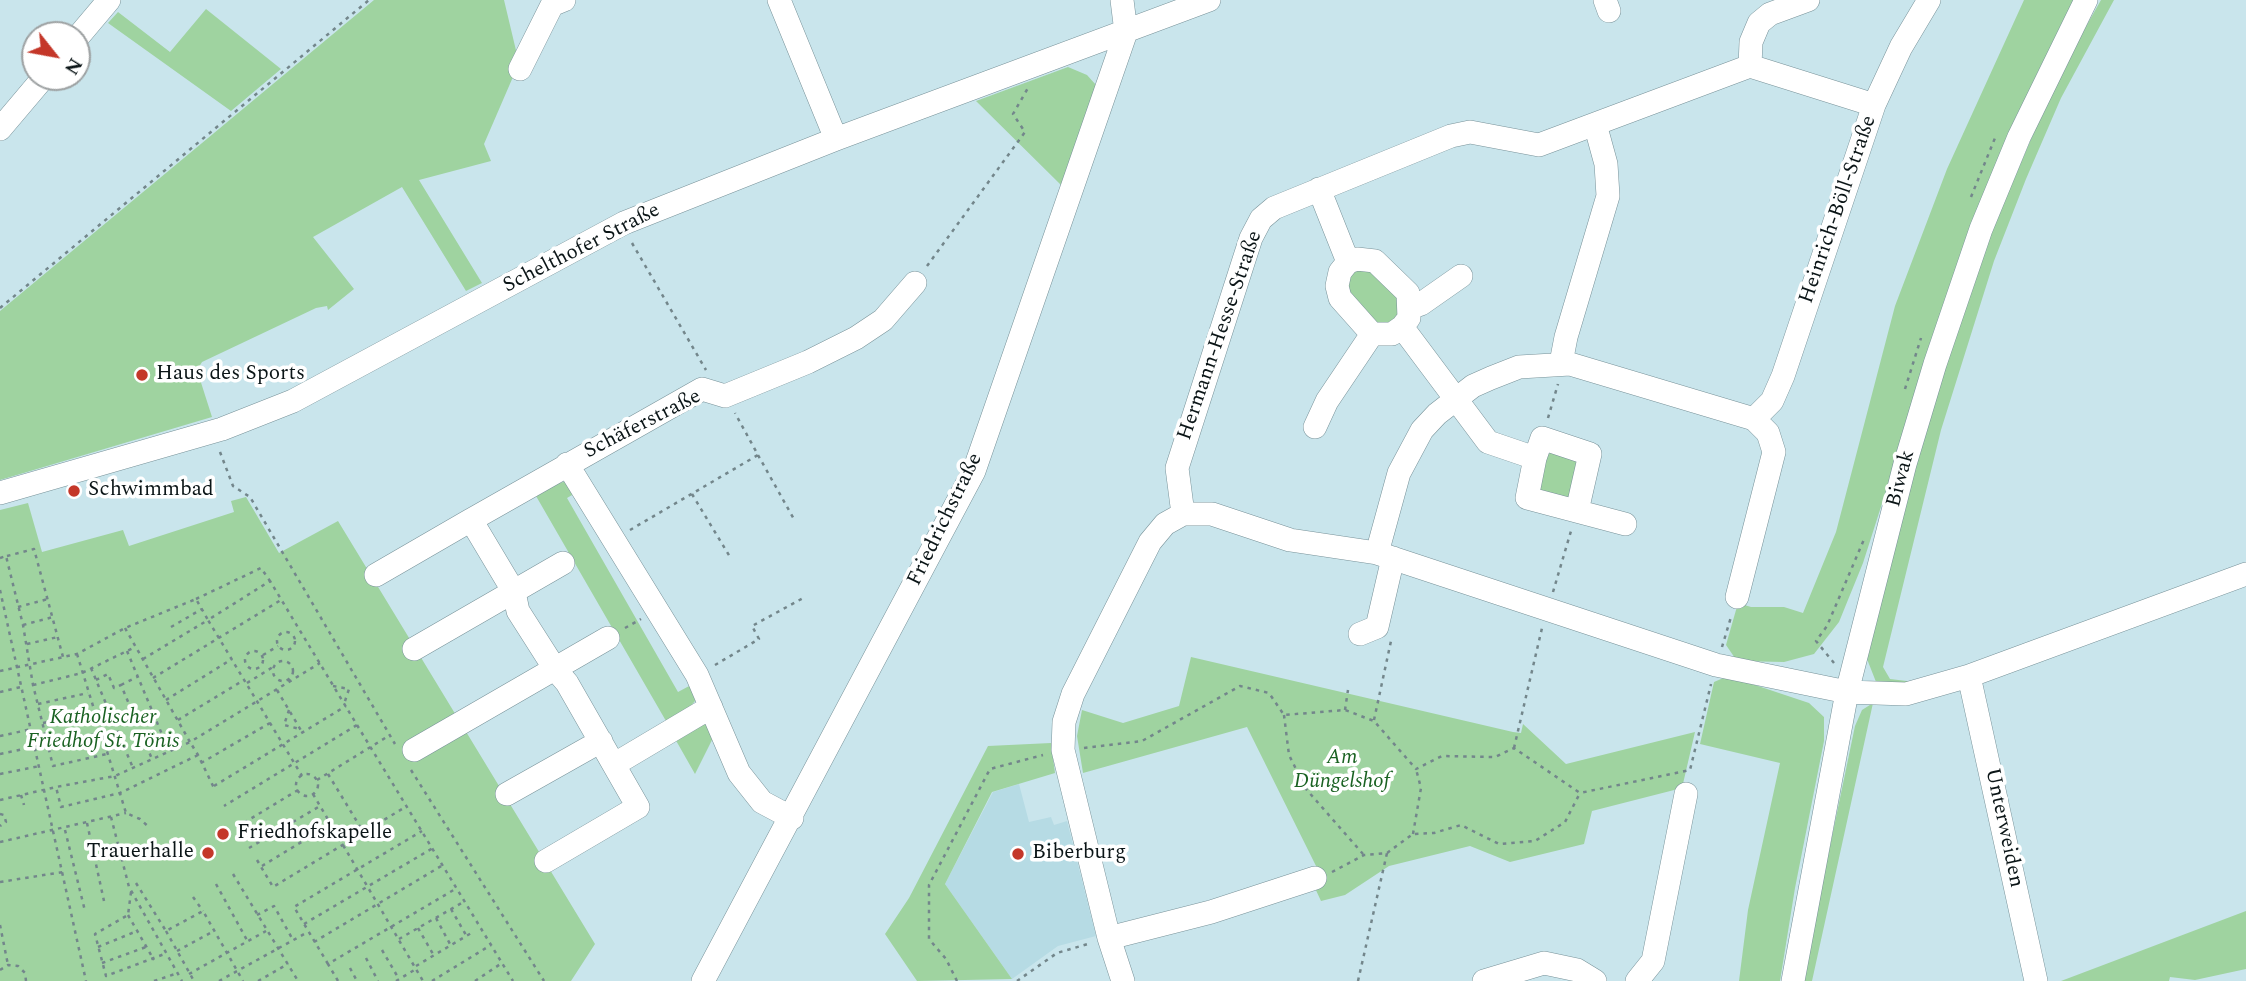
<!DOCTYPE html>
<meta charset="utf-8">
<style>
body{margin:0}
#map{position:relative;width:2246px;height:981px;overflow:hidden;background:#c9e5ec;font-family:Spectral,serif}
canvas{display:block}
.north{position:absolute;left:21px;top:21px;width:70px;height:70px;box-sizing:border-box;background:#fff;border:2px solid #9da1a2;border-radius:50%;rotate:121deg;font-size:19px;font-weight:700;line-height:28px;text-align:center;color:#0b1517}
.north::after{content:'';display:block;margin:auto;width:24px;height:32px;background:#c43729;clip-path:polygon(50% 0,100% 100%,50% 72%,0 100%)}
</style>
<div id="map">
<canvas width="2246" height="981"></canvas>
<div class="north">N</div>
</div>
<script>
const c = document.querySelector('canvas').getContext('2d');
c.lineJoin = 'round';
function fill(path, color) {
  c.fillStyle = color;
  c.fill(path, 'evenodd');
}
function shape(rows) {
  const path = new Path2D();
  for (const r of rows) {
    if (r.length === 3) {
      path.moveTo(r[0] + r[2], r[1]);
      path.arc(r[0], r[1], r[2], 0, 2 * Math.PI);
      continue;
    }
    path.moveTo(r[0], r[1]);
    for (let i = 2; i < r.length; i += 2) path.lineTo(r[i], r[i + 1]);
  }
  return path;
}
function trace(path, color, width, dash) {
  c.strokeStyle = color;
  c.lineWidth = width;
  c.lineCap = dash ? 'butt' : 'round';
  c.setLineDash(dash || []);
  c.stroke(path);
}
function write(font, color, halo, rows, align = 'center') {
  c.font = font + ' Spectral,serif';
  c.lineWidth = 7;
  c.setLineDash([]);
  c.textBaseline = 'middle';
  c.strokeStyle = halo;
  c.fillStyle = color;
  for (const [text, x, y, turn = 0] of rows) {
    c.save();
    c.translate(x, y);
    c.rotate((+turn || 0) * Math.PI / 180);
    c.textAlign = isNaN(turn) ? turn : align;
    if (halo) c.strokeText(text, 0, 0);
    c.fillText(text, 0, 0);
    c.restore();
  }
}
const built = shape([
 [1019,784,1029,822,1051,817,1054,825,1067,821,1096,936,1058,946,1012,979,945,884,993,792]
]);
const green = shape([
 [374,0,504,0,519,63,484,144,491,161,419,180,482,283,466,291,402,187,313,237,354,289,328,310,327,306,316,308,202,362,197,370,212,417,0,480,0,311],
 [2024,0,2075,0,1963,250,1863,563,1839,622,1814,654,1784,662,1737,661,1726,645,1738,603,1751,607,1784,607,1803,613,1836,532,1895,306,1947,169],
 [2101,0,2114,0,2061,98,2026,179,1994,261,1941,430,1883,667,1890,679,1915,682,1900,689,1878,687,1867,659,1926,420,1983,251,2059,74],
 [206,9,281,69,231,111,108,23,118,12,170,52],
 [1068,67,1087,75,1096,85,1061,185,976,101],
 [1361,265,1400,293,1398,323,1377,328,1349,301,1344,279],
 [1555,451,1577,457,1570,499,1541,496,1538,480,1548,454],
 [568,481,579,491,567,498,678,692,691,685,694,691,695,701,689,708,666,721,536,496,559,483],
 [246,497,279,553,338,521,595,944,571,981,0,981,0,510,28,503,42,552,123,530,129,546,234,512,231,501],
 [1191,657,1513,732,1521,733,1523,724,1566,764,1695,732,1682,788,1592,811,1584,844,1510,862,1470,846,1389,866,1345,895,1321,901,1308,873,1318,870,1247,727,1083,773,1077,736,1082,710,1123,723,1179,706],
 [1728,676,1809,703,1824,717,1824,741,1795,888,1780,981,1739,981,1748,910,1780,763,1700,744,1714,682],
 [1873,703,1812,981,1802,981,1855,726,1862,710],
 [705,724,712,729,714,736,695,774,674,737,694,725],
 [1051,743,1055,773,992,792,945,884,1012,979,917,981,885,934,909,898,988,746],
 [2246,911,2246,969,2195,980,2170,977,2169,981,2061,981]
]);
const path = shape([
 [1971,197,1995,138],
 [632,243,706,370],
 [927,266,1025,132,1013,114,1028,88],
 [0,308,369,0],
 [1905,389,1921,338],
 [1548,418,1558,384],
 [220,452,233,486,250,497,395,744],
 [758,455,795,521],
 [692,494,730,557],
 [630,530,758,455,735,413],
 [7,556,34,549,63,657],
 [0,558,6,556,23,625,33,685,53,766,107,754],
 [0,590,86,981],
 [1553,592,1571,531],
 [196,599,261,568,270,581],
 [18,607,48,599],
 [23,625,53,617],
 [171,627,202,609],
 [125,628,190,742,320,663],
 [625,628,641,619],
 [286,641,9],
 [27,644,58,637],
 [1722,647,1731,617],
 [254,660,9],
 [127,651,169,751],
 [77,654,126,813,140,819,150,828],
 [263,655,278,646],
 [143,659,208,620,302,776],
 [283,671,10],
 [1834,663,1816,641,1827,626,1865,537],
 [715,665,759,639,752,626,805,597],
 [91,668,133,768],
 [0,671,77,654,125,628,196,599,208,620,270,581,357,725,224,806],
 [153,678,281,600],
 [96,680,108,674,114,688,121,685,152,759],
 [247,683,273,667],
 [33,685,82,673,135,647],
 [121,685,137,677],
 [333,686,349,689,344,704],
 [277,690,302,732],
 [0,692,21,687],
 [166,700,232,659],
 [38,704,88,693],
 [289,710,284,725,300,729],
 [1345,710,1348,690],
 [1284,715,1289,755,1306,789,1363,854],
 [178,720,244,680],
 [1374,720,1391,641],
 [43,723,94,713],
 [357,725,502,963],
 [0,736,32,729],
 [1084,748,1142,741,1240,686,1269,693,1284,715,1345,710,1374,721,1416,769,1442,756,1495,757,1514,748,1580,793,1690,770,1711,684],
 [1514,748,1542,628],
 [0,754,101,733],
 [198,755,120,793,61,807,56,787,115,776,190,742,198,755,215,790],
 [201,763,270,723],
 [411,770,544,981],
 [0,774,40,766],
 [328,774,364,833],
 [307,785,11],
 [317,780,390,735],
 [214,786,346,706],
 [313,794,423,981],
 [21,795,24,805],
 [0,800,56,787],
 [0,814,4,815,6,822,0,826],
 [111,817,129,887,182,981],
 [87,823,104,901],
 [237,827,298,790],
 [65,830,85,911],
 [1413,834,1421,788,1416,769],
 [0,842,126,813],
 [249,848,320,806],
 [257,860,273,887,407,806],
 [262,866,331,824],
 [1332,872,1364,855,1387,853,1413,834,1434,833,1461,825,1499,844,1535,841,1565,822,1580,793],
 [233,874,298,981],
 [0,882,63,872],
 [136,883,166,931,203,911,243,981],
 [216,884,248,942],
 [131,892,128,915,95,934,106,976,167,953],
 [193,897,203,911],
 [451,909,466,935],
 [128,915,154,960],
 [257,915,274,906,293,940],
 [436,918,450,944],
 [304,924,433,848],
 [0,925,8,965],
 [418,928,433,954],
 [166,931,194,981],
 [399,939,465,901],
 [314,942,443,865],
 [98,947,137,931],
 [382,950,399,979],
 [177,951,214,931],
 [366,958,378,981],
 [102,963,146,947],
 [328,964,294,907,422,831],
 [416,966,473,932],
 [350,968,357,981],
 [0,970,8,965,18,966,25,973,26,981],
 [189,974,266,931],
 [154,981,178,973],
 [219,981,308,932],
 [258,981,288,964],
 [338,981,328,964,457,888],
 [396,981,416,969],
 [432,981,491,945],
 [475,981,502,963,513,981],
 [957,981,946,959,929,939,929,885,990,769,1043,755],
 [1017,981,1057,953,1091,943],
 [1358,981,1387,853]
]);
const minor = shape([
 [779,0,836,139],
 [1605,0,1609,11],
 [77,38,109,0],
 [1750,66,1751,42,1759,23,1770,14,1808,0],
 [520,69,552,5,564,0],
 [0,129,44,77],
 [1319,189,1348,262,1340,272,1337,286,1340,298,1372,334,1392,334,1402,327,1488,442,1535,458,1542,438,1590,454,1577,511],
 [1348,262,1357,259,1375,261,1408,293,1409,318,1402,327],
 [1410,308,1421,304,1461,276],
 [1561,363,1566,337,1608,196,1606,164,1595,124],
 [1754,419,1772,401,1783,376,1874,105,1901,47,1929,0],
 [1315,427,1327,401,1372,334],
 [1535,458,1527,498,1625,524],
 [567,464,697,675,739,773,762,802,792,818],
 [0,493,222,429,293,401,624,223,836,139,1209,0],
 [1183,514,1177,468,1251,238,1261,219,1274,208,1451,136,1470,132,1539,145,1750,66,1874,105],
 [1377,553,1399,473,1422,430,1437,414,1473,386,1491,378,1519,367,1570,364,1754,419,1768,433,1774,452,1737,597],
 [376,575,471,520],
 [1360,634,1377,627,1393,558],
 [414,649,563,563],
 [1969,676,2246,574],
 [414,750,608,638],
 [615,764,711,707],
 [507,794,601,741],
 [546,861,638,807,567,683,555,669,518,611,514,592,471,520,702,389,725,396,808,362,856,338,883,320,915,283],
 [1109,938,1211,912,1315,878],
 [703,981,974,471,1126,32,1122,0],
 [1123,981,1109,938,1063,750,1064,722,1073,694,1150,542,1165,524,1183,514,1212,514,1290,540,1377,553,1716,665,1847,692,1906,694,1969,676,2036,981],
 [1484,981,1544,963,1577,970,1595,981],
 [1637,981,1653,961,1686,794],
 [1793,981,1847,692,1905,464,1935,364,1981,229,2019,137,2086,0]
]);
const markers = [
 [142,375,7,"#c43729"],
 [74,491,7,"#c43729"],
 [223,834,7,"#c43729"],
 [208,853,7,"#c43729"],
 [1018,854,7,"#c43729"]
];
const streetNames = [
 ["Heinrich-Böll-Straße",1839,210,-71],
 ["Schelthofer Straße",582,249,-27],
 ["Hermann-Hesse-Straße",1221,336,-71],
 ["Schäferstraße",643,425,-27],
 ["Biwak",1902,479,-75],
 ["Friedrichstraße",946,520,-64],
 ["Unterweiden",2003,828,78]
];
const poiNames = [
 ["Haus des Sports",156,375],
 ["Schwimmbad",88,491],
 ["Friedhofskapelle",237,834],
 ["Trauerhalle",194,853,"right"],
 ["Biberburg",1032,854]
];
const parkNames = [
 ["Katholischer",103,719],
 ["Friedhof St. Tönis",103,743],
 ["Am",1342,759],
 ["Düngelshof",1342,783]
];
fill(built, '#b6dbe4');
fill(green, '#9fd3a0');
trace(minor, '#789299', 24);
trace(path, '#73868b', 2.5, [3.5, 5]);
trace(minor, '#fff', 23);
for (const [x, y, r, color] of markers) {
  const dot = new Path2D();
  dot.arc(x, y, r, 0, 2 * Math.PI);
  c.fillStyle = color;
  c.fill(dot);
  trace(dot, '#fff', 2.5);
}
write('21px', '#0b1517', '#fff', streetNames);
write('21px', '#0b1517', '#fff', poiNames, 'left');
write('italic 21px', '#1a6222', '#fff', parkNames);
</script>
